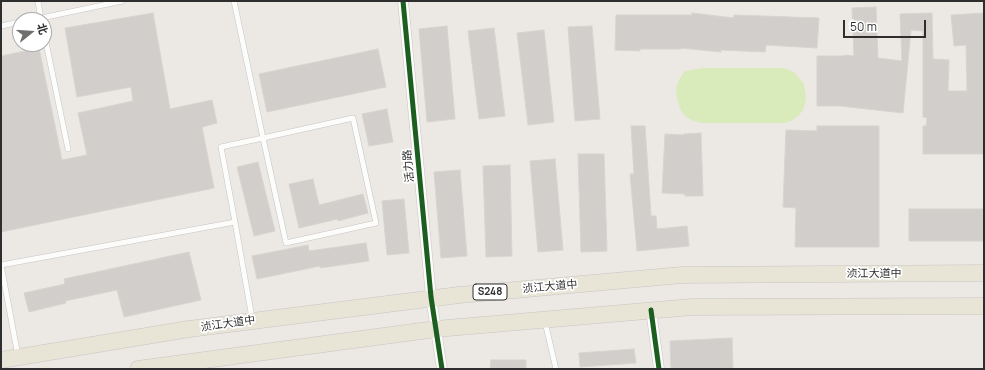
<!DOCTYPE html>
<meta charset="utf-8">
<style>
body{margin:0}
#map{position:relative;width:985px;height:370px;overflow:hidden;background:#ece8e4;font-family:Manrope,"Noto Sans SC",sans-serif}
canvas{display:block}
.frame{position:absolute;inset:0;border:2px solid #2e2e2e;pointer-events:none}
.north{position:absolute;left:12px;top:12px;width:40px;height:40px;box-sizing:border-box;background:#fff;border:1px solid #ababab;border-radius:50%;rotate:73deg;font-size:11px;font-weight:700;line-height:16px;text-align:center;color:#2e2e2e}
.north::after{content:'';display:block;margin:auto;width:14px;height:18px;background:#706f6e;clip-path:polygon(50% 0,100% 100%,50% 72%,0 100%)}
.scale{position:absolute;left:843px;top:20px;width:83px;height:18px;box-sizing:border-box;border:2px solid #2e2e2e;border-top:0;padding-left:5px;font-size:12px;line-height:14px;white-space:nowrap;color:#2e2e2e;-webkit-text-stroke:3px #fff;paint-order:stroke}
</style>
<div id="map">
<canvas width="985" height="370"></canvas>
<div class="frame"></div>
<div class="north">北</div>
<div class="scale">50 m</div>
</div>
<script>
const c = document.querySelector('canvas').getContext('2d');
c.lineJoin = 'round';
function fill(path, color) {
  c.fillStyle = color;
  c.fill(path, 'evenodd');
}
function shape(rows) {
  const path = new Path2D();
  for (const r of rows) {
    path.moveTo(r[0], r[1]);
    for (let i = 2; i < r.length; i += 2) path.lineTo(r[i], r[i + 1]);
  }
  return path;
}
function trace(path, color, width, dash) {
  c.strokeStyle = color;
  c.lineWidth = width;
  c.lineCap = dash ? 'butt' : 'round';
  c.setLineDash(dash || []);
  c.stroke(path);
}
function write(font, color, halo, rows, align = 'center') {
  c.font = font + ' Manrope,"Noto Sans SC",sans-serif';
  c.lineWidth = 3.5;
  c.setLineDash([]);
  c.textBaseline = 'middle';
  c.strokeStyle = halo;
  c.fillStyle = color;
  for (const [text, x, y, turn = 0] of rows) {
    c.save();
    c.translate(x, y);
    c.rotate((+turn || 0) * Math.PI / 180);
    c.textAlign = isNaN(turn) ? turn : align;
    if (halo) c.strokeText(text, 0, 0);
    c.fillText(text, 0, 0);
    c.restore();
  }
}
const pitch = shape([
 [703,68,783,68,787,69,795,73,804,84,806,97,805,104,803,110,798,116,791,121,784,123,703,123,693,121,684,115,680,108,677,99,676,88,680,78,685,71]
]);
const building = shape([
 [876,7,878,58,902,61,900,14,932,13,933,59,949,60,948,91,967,91,966,45,954,46,951,15,984,13,984,154,923,154,923,126,926,126,927,118,923,117,923,31,911,30,903,113,840,106,817,106,817,56,845,56,845,55,854,56,852,8,876,7],
 [153,13,170,109,212,100,217,123,202,127,214,188,1,232,1,56,39,48,62,160,87,155,78,113,133,101,131,87,77,97,65,28,153,13],
 [692,13,734,18,734,15,819,18,817,48,766,45,765,52,721,50,721,52,681,48,681,49,640,49,640,51,615,50,616,15,692,15,692,13],
 [447,26,455,119,427,122,419,29,447,26],
 [592,26,600,119,575,121,568,27,592,26],
 [494,28,505,116,479,119,468,31,494,28],
 [544,30,554,122,528,125,517,33,544,30],
 [378,49,386,87,267,112,259,74,378,49],
 [387,109,393,142,369,146,362,114,387,109],
 [631,126,645,126,651,216,656,216,657,229,687,226,689,246,637,251,630,174,634,174,631,126],
 [817,126,879,126,879,247,795,247,796,208,783,207,786,130,817,131,817,126],
 [701,133,703,196,685,196,685,194,662,193,665,134,684,135,684,134,701,133],
 [578,154,604,154,607,251,581,252,578,154],
 [555,159,563,250,538,252,530,161,555,159],
 [258,162,275,231,254,236,237,167,258,162],
 [510,165,512,256,486,257,483,166,510,165],
 [460,170,467,256,441,258,434,172,460,170],
 [313,179,319,205,363,194,368,213,338,221,338,219,299,228,289,184,313,179],
 [404,199,409,253,387,255,382,201,404,199],
 [909,209,984,209,984,241,909,241,909,209],
 [366,243,369,261,320,268,320,266,257,279,252,256,308,245,309,251,366,243],
 [189,252,201,300,124,317,117,290,65,301,66,303,29,312,24,293,65,284,64,279,189,252],
 [732,338,733,369,671,369,670,341,732,338],
 [634,349,636,363,580,367,579,353,634,349],
 [491,360,526,360,526,369,490,369,491,360]
]);
const lane = shape([
 [38,1,41,20],
 [234,1,263,138,221,147,235,222],
 [32,20,122,1],
 [1,26,20,22],
 [44,33,68,149],
 [353,118,376,223,286,243,263,138,353,118],
 [545,322,556,369],
 [18,356,1,265,235,222,252,318]
]);
const street = shape([
 [403,1,431,297,442,369],
 [651,310,659,369]
]);
const primary = shape([
 [1,360,189,329,459,295,682,275,984,273],
 [138,369,436,329,692,307,984,306]
]);
const cycleway = shape([
 [403,1,431,297,442,369],
 [651,310,659,369]
]);
const shields = [
 [490,292,34]
];
const shieldNames = [
 ["S248",490,292]
];
const streetNames = [
 ["活力路",409,166,-95],
 ["浈江大道中",874,274],
 ["浈江大道中",550,287,-5],
 ["浈江大道中",228,324,-8]
];
fill(pitch, '#d9eabb');
fill(building, '#d1cecb');
trace(building, '#d7d4d0', 1);
trace(lane, '#c5c4c5', 6);
trace(street, '#c5c4c5', 11);
trace(primary, '#c6c5c4', 17);
trace(lane, '#fcfcfb', 5);
trace(street, '#fcfcfb', 10);
trace(primary, '#e8e4d6', 16);
trace(cycleway, '#1b5e20', 5);
for (const [x, y, w] of shields) {
  const box = new Path2D();
  box.roundRect(x - w / 2, y - 8, w, 16, 3);
  c.fillStyle = '#fff';
  c.fill(box);
  trace(box, '#2e2e2e', 1);
}
write('bold 10px', '#2e2e2e', null, shieldNames);
write('11px', '#2e2e2e', '#fff', streetNames);
</script>
